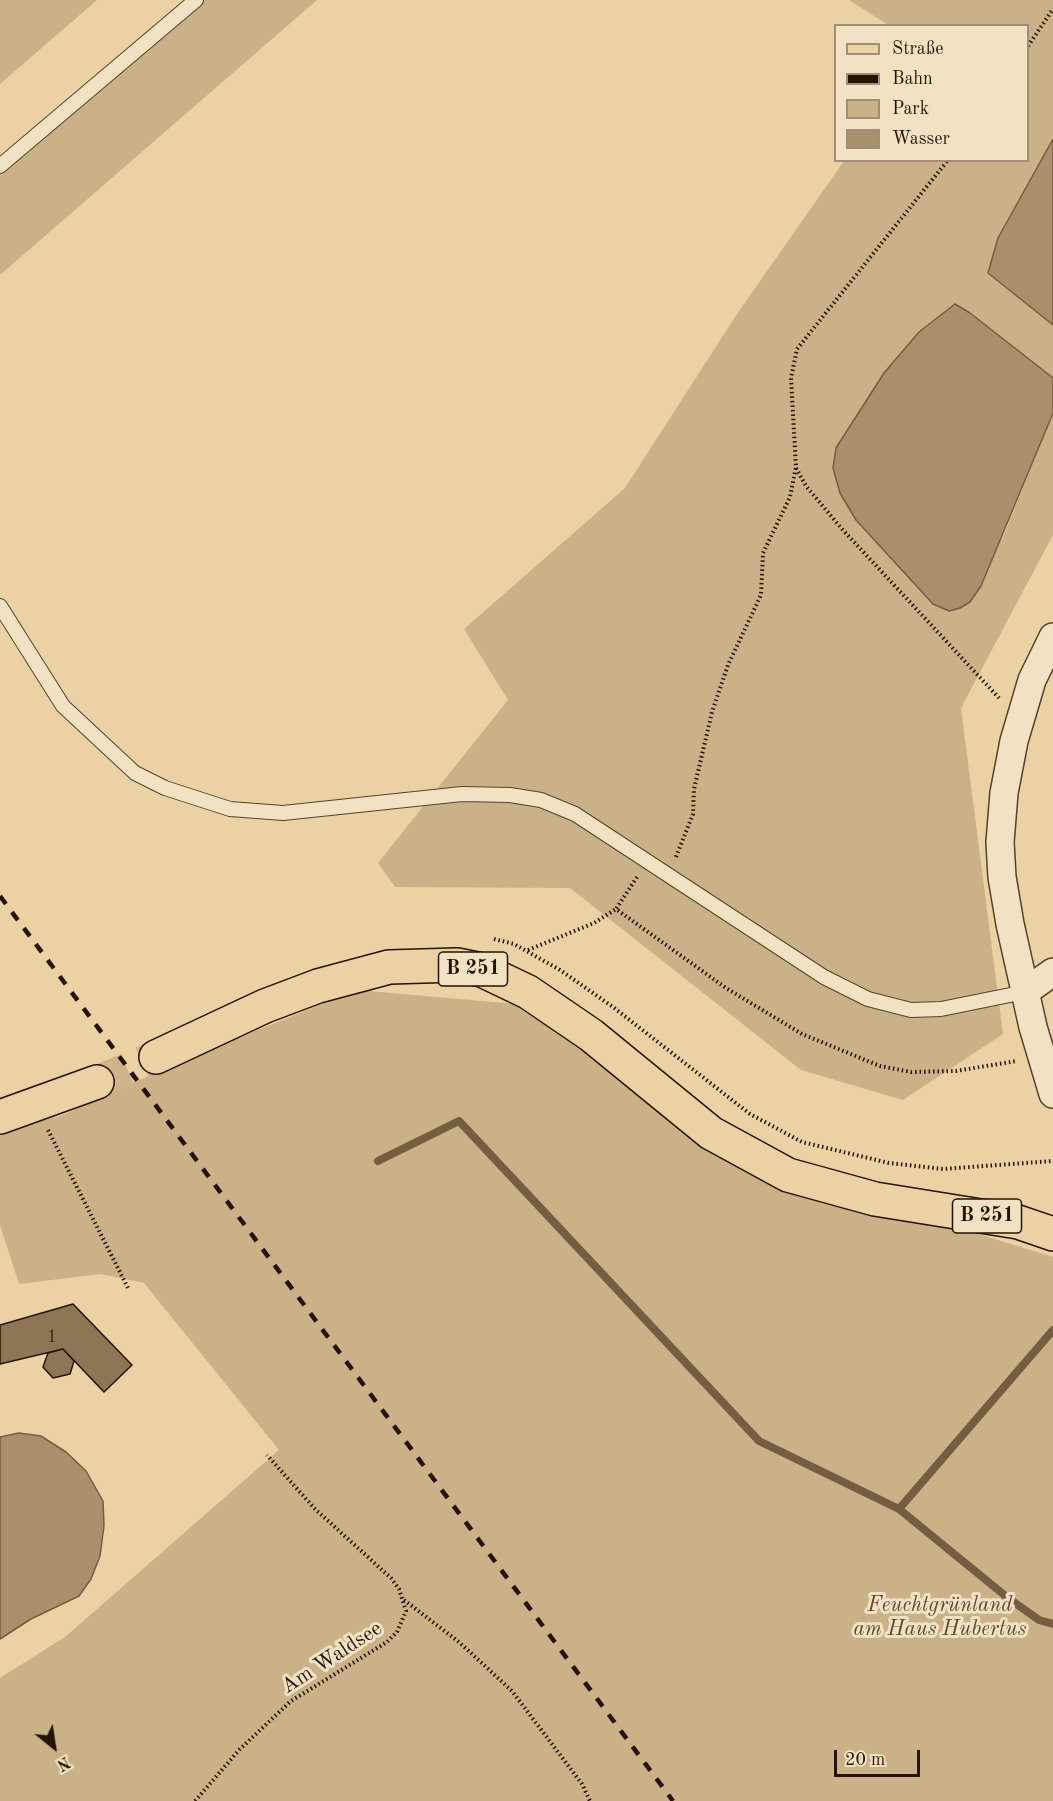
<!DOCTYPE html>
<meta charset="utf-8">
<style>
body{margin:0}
#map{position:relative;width:1053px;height:1801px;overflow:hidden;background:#ecd1a4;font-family:"Old Standard TT",serif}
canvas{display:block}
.legend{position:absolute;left:834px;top:24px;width:195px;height:138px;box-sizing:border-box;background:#f3e1c4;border:2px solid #a08f76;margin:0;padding:8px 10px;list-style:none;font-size:18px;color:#231302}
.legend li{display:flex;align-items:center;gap:12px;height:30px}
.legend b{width:30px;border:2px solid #a08f76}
.north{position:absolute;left:24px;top:1717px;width:60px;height:60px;-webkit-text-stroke:4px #f3e1c4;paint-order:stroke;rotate:150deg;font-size:16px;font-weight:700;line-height:24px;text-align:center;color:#231302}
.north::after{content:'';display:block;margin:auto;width:21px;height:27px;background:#231302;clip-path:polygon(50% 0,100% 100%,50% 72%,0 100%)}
.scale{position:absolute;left:834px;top:1750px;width:86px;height:27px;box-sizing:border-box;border:3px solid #231302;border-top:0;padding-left:8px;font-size:18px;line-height:21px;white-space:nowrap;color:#231302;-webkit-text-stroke:4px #f3e1c4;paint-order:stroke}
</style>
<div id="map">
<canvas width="1053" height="1801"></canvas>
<ul class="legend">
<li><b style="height:8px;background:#ecd1a4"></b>Straße</li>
<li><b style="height:8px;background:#231302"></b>Bahn</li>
<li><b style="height:16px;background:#cab188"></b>Park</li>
<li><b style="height:16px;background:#a8906d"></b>Wasser</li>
</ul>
<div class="north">N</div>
<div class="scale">20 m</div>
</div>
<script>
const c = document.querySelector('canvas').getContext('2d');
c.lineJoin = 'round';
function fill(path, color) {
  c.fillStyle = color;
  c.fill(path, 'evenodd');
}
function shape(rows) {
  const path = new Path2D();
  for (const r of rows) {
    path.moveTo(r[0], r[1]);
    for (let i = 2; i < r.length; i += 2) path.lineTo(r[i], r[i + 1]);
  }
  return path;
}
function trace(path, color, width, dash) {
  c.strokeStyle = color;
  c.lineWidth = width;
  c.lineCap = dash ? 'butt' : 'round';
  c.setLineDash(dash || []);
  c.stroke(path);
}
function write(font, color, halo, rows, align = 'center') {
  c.font = font + ' "Old Standard TT",serif';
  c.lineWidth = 6;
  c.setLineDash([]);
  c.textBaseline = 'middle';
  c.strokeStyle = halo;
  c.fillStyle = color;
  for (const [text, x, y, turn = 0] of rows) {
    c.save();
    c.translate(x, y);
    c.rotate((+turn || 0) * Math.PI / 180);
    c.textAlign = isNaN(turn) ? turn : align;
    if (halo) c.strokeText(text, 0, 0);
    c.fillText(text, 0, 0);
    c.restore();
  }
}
const green = shape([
 [0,0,97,0,0,84],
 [192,0,317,0,0,275,0,168],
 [849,0,1053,0,1053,139,998,238,989,273,1053,325,1053,378,970,313,1002,540,1053,413,1053,535,961,708,1003,1034,903,1100,801,1070,570,888,395,887,378,863,508,700,464,629,625,488,737,314,844,161,1028,160,1028,26,888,25],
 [357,990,516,1004,714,1130,914,1214,1053,1257,1053,1801,0,1801,0,1678,65,1637,279,1450,144,1283,101,1274,19,1284,0,1225,0,1131,61,1116,181,1061]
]);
const water = shape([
 [1053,139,1053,325,988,273,998,238,1053,139],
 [955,304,970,313,1053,378,1053,413,981,586,970,602,960,608,949,611,933,604,856,520,840,493,833,468,836,448,884,373,919,332,955,304],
 [19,1433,41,1436,66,1452,86,1471,103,1501,104,1526,100,1556,91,1579,79,1596,31,1619,0,1639,0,1437,19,1433]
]);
const stream = shape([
 [378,1161,459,1121,759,1441,899,1509,1008,1598,1039,1620,1053,1624],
 [899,1509,1053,1330]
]);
const building = shape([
 [73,1304,132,1365,104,1392,63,1349,0,1364,0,1325,73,1304],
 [63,1349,74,1361,70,1374,53,1378,43,1367,48,1353,63,1349]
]);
const primaryTunnel = shape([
 [97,1082,156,1057]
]);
const path = shape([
 [1028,46,1053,9],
 [796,468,806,486,842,529,999,698],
 [676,857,693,814,694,789,712,712,728,665,761,595,763,553,790,497,796,467,791,378,797,349,948,160],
 [637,877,616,909,726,988,802,1034,880,1066,911,1072,956,1071,1016,1061],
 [494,939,514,944,560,970,613,1007,750,1114,802,1142,889,1163,943,1169,1053,1161],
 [528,950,594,923,616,909],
 [48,1130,129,1290],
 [404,1600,459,1642,512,1691,582,1784,590,1801],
 [195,1801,240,1749,291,1701,387,1642,397,1632,406,1611,399,1589,391,1578,315,1509,267,1455]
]);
const service = shape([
 [0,166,196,0],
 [0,606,63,706,135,773,165,788,230,809,283,813,462,794,510,795,541,800,575,814,824,977,868,999,911,1010,941,1009,1025,992]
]);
const minor = shape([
 [1053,637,1032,680,1014,741,1004,793,1000,842,1002,877,1010,924,1033,1027,1053,1094],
 [1025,992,1053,972]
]);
const primary = shape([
 [156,1057,265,1006,318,986,389,967,457,965,482,970,528,992,591,1035,711,1133,788,1175,875,1199,1018,1222,1053,1234],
 [0,1117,97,1082]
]);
const rail = shape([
 [0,896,673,1801]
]);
const numberNames = [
 ["1",52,1337]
];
const shields = [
 [473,969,69],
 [987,1216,69]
];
const shieldNames = [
 ["B 251",473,969],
 ["B 251",987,1216]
];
const parkNames = [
 ["Feuchtgrünland",940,1605],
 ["am Haus Hubertus",940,1629]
];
const streetNames = [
 ["Am Waldsee",332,1658,-33]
];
fill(green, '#cab188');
fill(water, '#a8906d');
trace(water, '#735e42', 1.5);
trace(stream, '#735e42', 8);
fill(building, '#8c7656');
trace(building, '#231302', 1.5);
trace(primaryTunnel, '#ceb48c', 33, [33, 16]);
trace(service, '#55422a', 16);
trace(minor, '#55422a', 30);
trace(primary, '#231302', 36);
trace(path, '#231302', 4, [1.5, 3]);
trace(service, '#f3e1c4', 14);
trace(minor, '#f3e1c4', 27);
trace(primary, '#ecd1a4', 33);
trace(rail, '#231302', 4.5, [10, 10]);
write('18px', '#3d2c17', null, numberNames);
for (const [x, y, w] of shields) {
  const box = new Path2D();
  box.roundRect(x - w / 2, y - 17, w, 34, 4.5);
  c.fillStyle = '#f3e1c4';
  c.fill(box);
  trace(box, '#231302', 1.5);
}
write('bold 20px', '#231302', null, shieldNames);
write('italic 21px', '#5d4a31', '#f3e1c4', parkNames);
write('21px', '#231302', '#f3e1c4', streetNames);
</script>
